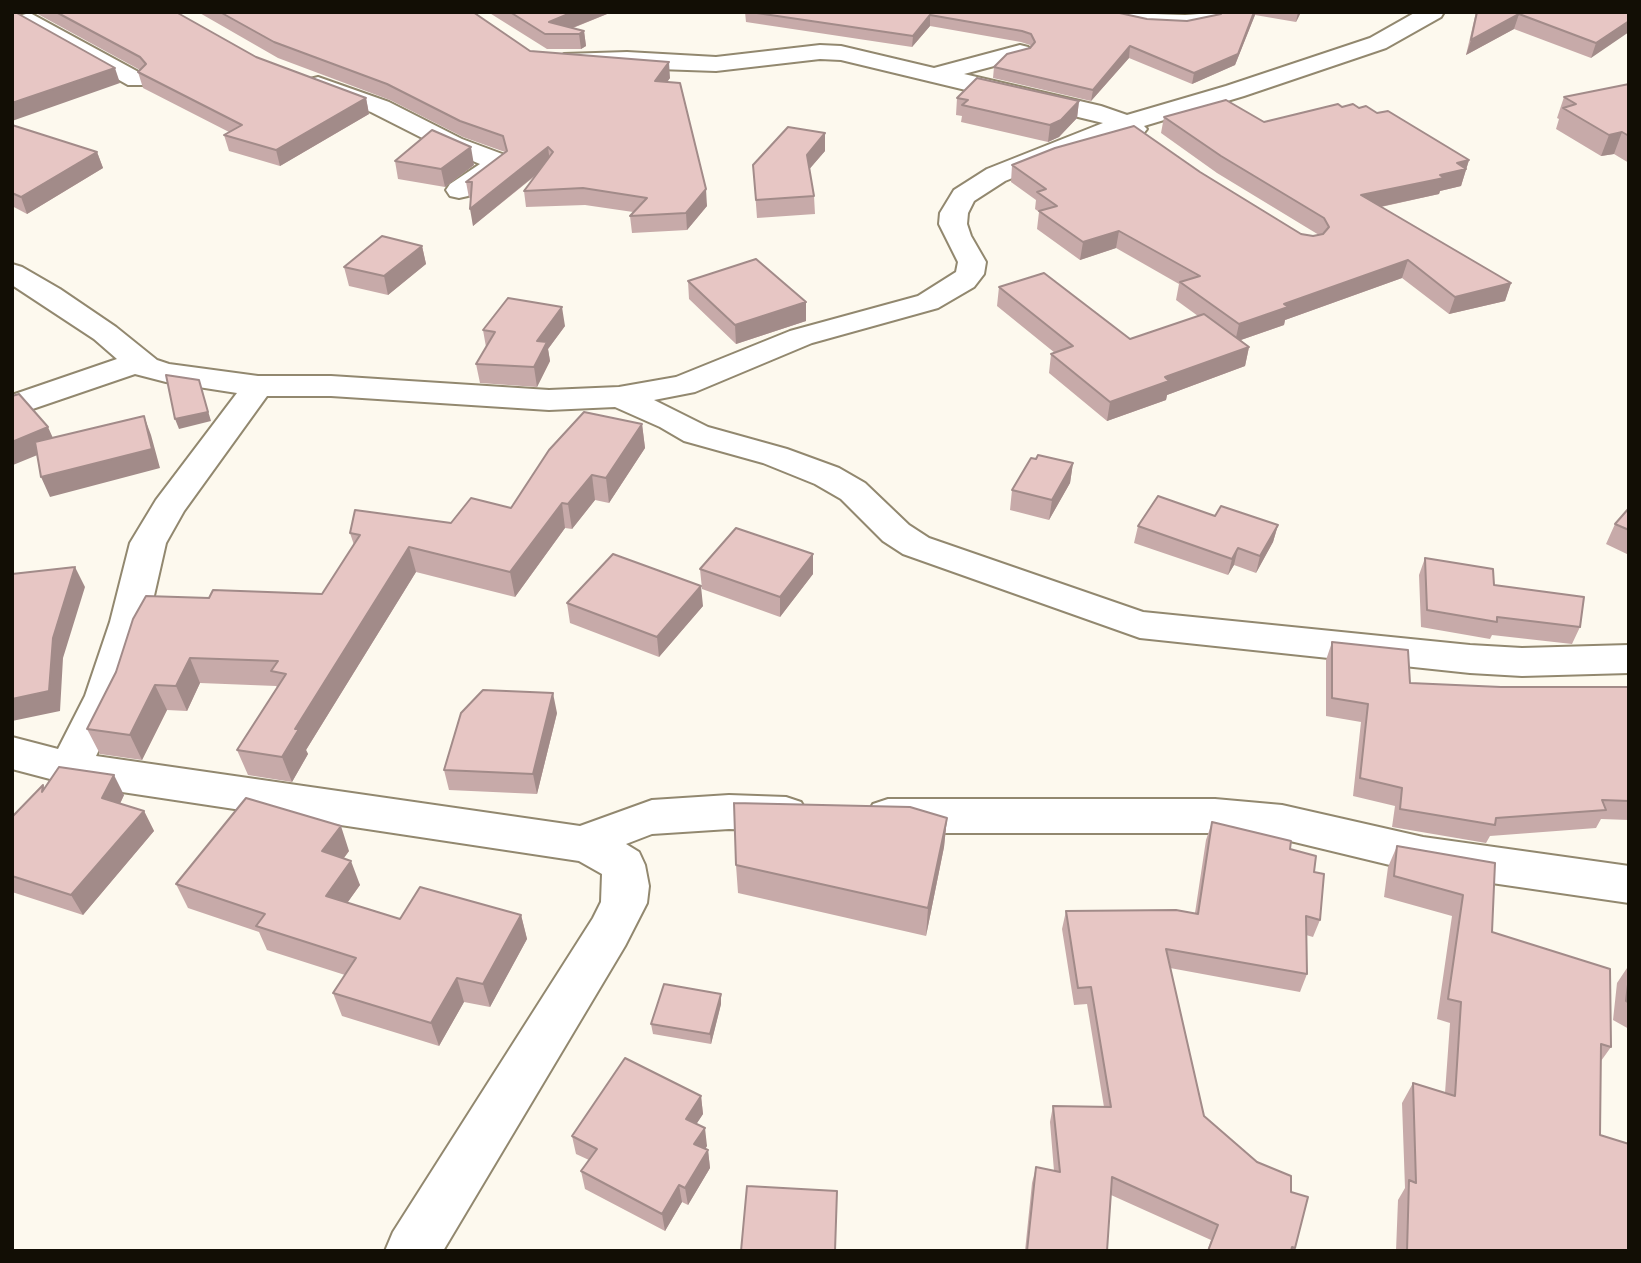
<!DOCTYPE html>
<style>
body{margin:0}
#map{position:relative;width:1641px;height:1263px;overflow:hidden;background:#fdf9ee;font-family:"DM Sans",sans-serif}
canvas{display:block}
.frame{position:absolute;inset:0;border:14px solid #120e05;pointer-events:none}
</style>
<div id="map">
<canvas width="1641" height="1263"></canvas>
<div class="frame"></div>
</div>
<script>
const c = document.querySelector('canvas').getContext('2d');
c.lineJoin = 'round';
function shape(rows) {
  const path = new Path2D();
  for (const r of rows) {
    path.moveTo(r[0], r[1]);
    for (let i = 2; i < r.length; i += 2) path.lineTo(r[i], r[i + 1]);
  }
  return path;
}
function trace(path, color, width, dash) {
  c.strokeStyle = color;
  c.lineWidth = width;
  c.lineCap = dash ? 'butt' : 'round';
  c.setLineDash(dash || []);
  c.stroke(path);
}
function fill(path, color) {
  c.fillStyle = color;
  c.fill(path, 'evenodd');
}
const minor = shape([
 [1093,12,1185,15,1228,12,1218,22,1185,29,1145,27,1096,17,1093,12],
 [1416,12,1444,12,1441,17,1386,48,1244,96,1144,126,1147,129,1143,134,1134,137,1123,133,1005,181,974,201,968,213,967,224,971,236,986,262,984,274,974,287,938,308,812,343,695,392,654,400,708,427,787,449,839,468,865,483,909,525,929,538,1143,612,1470,645,1522,648,1629,645,1629,673,1522,676,1470,673,1140,638,903,554,883,541,841,499,815,484,763,463,684,441,660,427,615,407,549,410,331,396,267,396,184,511,166,543,148,622,125,696,96,756,580,826,652,800,729,795,786,797,801,802,808,814,801,826,786,831,729,829,652,834,626,844,639,852,645,865,649,886,647,903,625,946,443,1251,385,1251,393,1232,593,918,601,902,602,874,579,861,69,784,12,769,12,737,58,749,85,696,110,622,130,543,156,500,237,393,166,382,135,374,12,416,12,395,117,359,94,339,12,285,12,264,22,267,60,289,116,327,157,360,169,364,258,376,331,376,549,390,619,387,676,377,790,331,918,296,956,272,958,262,939,224,940,213,954,190,987,169,1103,123,841,60,820,59,716,71,572,66,564,64,560,59,564,54,627,52,716,57,820,45,841,46,934,68,1020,45,1028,47,1032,52,1028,57,964,74,1101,106,1127,115,1226,86,1370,38,1416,12],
 [30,13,144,75,148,80,144,85,128,85,22,25,19,20,22,15,30,13],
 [318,77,389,102,462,139,505,155,508,165,468,196,459,198,450,196,446,190,450,184,480,164,444,149,371,112,310,89,306,84,310,79,318,77],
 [888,799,1215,799,1282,805,1423,837,1629,866,1629,903,1423,873,1282,839,1252,836,1215,833,888,833,873,828,866,816,873,804,888,799]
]);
const wall = shape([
 [34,12,176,12,256,57,366,98,369,114,280,166,229,151,224,135,229,132,143,88,138,72,140,70],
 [198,12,473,12,530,51,670,78,667,82,707,206,687,230,632,233,630,216,633,212,585,205,526,207,524,191,535,176,473,226,471,198,469,198,466,182,505,152,463,137,390,100,278,58],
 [488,12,612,12,573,28,584,31,586,46,581,49,547,49],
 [745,12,1115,12,1147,19,1187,21,1221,14,1222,12,1301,12,1296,22,1255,15,1235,65,1192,84,1129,58,1091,101,993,78,994,67,1031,47,1030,45,1021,42,930,26,912,47,746,22],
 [1476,12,1629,12,1591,58,1514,29,1466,55],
 [1629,84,1629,163,1614,154,1601,156,1556,129,1559,119,1557,118,1564,97],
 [957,98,1079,101,1077,118,1059,137,1048,142,961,122,962,116,956,115],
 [1342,107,1359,108,1377,113,1469,160,1461,186,1440,191,1439,194,1381,207,1511,283,1505,301,1449,314,1402,278,1285,320,1284,325,1241,340,1249,347,1245,366,1167,395,1166,400,1107,421,1049,373,1051,354,1055,353,997,306,999,287,1130,339,1198,316,1176,300,1179,284,1116,248,1080,260,1037,229,1039,212,1035,209,1036,200,1011,182,1012,165,1200,172,1301,234,1313,236,1319,235,1217,173,1161,133,1164,117,1264,122],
 [12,125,97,152,103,168,27,214,12,206],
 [825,151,809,169,814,196,815,214,757,218,753,165],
 [395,161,474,165,445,187,398,179],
 [422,246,426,264,388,295,349,286,344,267],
 [688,281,806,302,806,321,736,344,689,299],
 [565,326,548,349,550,361,537,387,480,383,476,364,486,347,483,330],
 [642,424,645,448,609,503,595,500,572,529,565,528,515,597,416,572,306,750,308,754,292,782,248,775,237,750,277,687,276,686,200,683,187,711,167,710,142,760,100,754,87,729,209,598,322,594,354,545,350,533,451,523,511,508],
 [1036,459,1073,463,1070,483,1049,520,1010,510,1012,490],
 [1629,508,1629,555,1606,544,1615,524],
 [1215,516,1278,525,1273,542,1256,573,1234,565,1228,575,1134,543,1138,526],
 [813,554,813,574,780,617,702,589,700,569],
 [1425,558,1494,585,1580,627,1572,644,1492,635,1490,639,1421,627,1419,575],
 [567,603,703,606,659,657,570,623],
 [1332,642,1410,683,1501,687,1629,687,1629,820,1601,819,1596,828,1490,836,1486,843,1392,827,1395,806,1353,796,1361,722,1326,716,1326,660],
 [557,713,537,794,449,790,444,770],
 [43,785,45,789,124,795,120,804,144,811,154,831,83,915,12,892,12,817],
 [947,818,944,847,926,936,738,893,736,865],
 [1212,822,1290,849,1314,872,1320,920,1313,937,1306,935,1307,974,1300,992,1170,968,1204,1116,1291,1192,1295,1248,1294,1251,1207,1251,1211,1240,1111,1195,1107,1251,1025,1251,1032,1183,1036,1167,1054,1171,1050,1122,1053,1106,1104,1107,1087,1004,1074,1005,1062,929,1066,911,1195,913,1206,840],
 [1397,846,1495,863,1492,932,1611,1047,1601,1061,1600,1135,1629,1251,1396,1251,1398,1200,1405,1188,1402,1103,1413,1083,1445,1093,1450,1023,1437,1019,1452,916,1384,897,1388,867],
 [349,851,344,858,360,885,347,903,400,919,521,915,527,939,490,1007,464,1002,439,1046,342,1016,333,993,345,975,267,950,259,932,188,908,176,884],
 [1629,965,1629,1029,1613,1020,1617,983],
 [721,1004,711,1044,653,1034,651,1024],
 [701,1096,703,1114,696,1124,707,1146,705,1149,708,1150,710,1168,688,1205,682,1202,665,1231,585,1189,581,1171,589,1160,576,1154,572,1136]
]);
const shadedWall = shape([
 [573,12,612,12,557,34,549,22],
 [1254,12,1255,12,1255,15,1235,65,1192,84,1194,73],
 [1298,12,1301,12,1296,22],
 [1519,14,1514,29,1466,55,1471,40],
 [930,15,930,26,912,47,913,36],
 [1629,21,1629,32,1591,58,1596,43],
 [584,31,586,46,581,49,579,34],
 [1130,46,1129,58,1091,101,1093,90],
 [669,62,670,78,656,97,655,81],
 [115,68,120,83,12,121,12,103],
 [366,98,369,114,280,166,276,150],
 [1079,101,1077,118,1059,137,1048,142,1050,125],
 [1622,132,1614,154,1601,156,1609,135],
 [825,133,825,151,807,172,807,155],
 [471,147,474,165,445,187,441,169],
 [548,147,550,163,473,226,470,209],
 [97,152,103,168,27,214,21,197],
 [1469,160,1461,186,1440,191,1439,194,1356,212,1361,195,1440,175,1457,163],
 [706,189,707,206,687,230,686,213],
 [1119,231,1116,248,1080,260,1083,242],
 [422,246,426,264,388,295,384,276],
 [1408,260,1402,278,1285,320,1284,325,1235,342,1239,324,1284,304],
 [1511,283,1505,301,1449,314,1455,297],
 [806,302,806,321,736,344,735,325],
 [562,307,565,326,548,349,550,361,537,387,534,367,537,341],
 [1249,347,1245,366,1167,395,1166,400,1107,421,1110,402,1165,377],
 [199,380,211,421,179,429,175,419],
 [144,416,151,435,160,468,50,497,41,477],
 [642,424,645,448,609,503,606,478],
 [48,427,57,447,13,465,12,442],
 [1073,463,1070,483,1049,520,1052,500],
 [592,475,595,500,572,529,568,504],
 [562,503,565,528,515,597,510,572],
 [1278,525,1273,542,1256,573,1260,556],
 [409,547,416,572,306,750,308,754,292,782,282,757,295,729],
 [1238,548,1234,565,1228,575,1232,559],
 [813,554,813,574,780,617,780,597],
 [75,567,85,587,63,658,60,711,12,721,12,699,53,638],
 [701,586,703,606,659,657,657,637],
 [190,658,200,683,187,711,176,686],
 [155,685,167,710,142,760,130,735],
 [553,693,557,713,537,794,533,774],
 [114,775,124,795,113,818,102,798],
 [144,811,154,831,83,915,71,895],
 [947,818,944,847,926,936,928,908],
 [341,826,349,851,331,875,322,851],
 [351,861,360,885,335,920,326,896],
 [521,915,527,939,490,1007,483,984],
 [457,978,464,1002,439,1046,431,1023],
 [721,994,721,1004,711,1044,710,1034],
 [701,1096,703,1114,688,1137,686,1119],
 [705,1128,707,1146,697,1162,694,1144],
 [708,1150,710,1168,688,1205,685,1188],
 [679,1185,682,1202,665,1231,662,1214]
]);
const building = shape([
 [12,12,15,12,115,68,12,103,12,12],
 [56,12,176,12,256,57,366,98,276,150,224,135,242,125,138,72,146,64,140,57,56,12],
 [220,12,473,12,530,51,669,62,655,81,680,83,706,189,686,213,630,216,647,198,583,188,524,191,553,152,548,147,470,209,472,182,466,182,507,151,503,136,460,121,387,84,274,42,220,12],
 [510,12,573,12,549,22,584,31,579,34,545,34,510,12],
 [750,12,1115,12,1147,19,1187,21,1221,14,1222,12,1254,12,1238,54,1194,73,1130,46,1093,90,994,67,1007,54,1030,48,1035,42,1031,34,1022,31,930,15,913,36,750,12],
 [1477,12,1629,12,1629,21,1596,43,1519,14,1471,40,1477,12],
 [977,78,1079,101,1061,120,1050,125,962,105,968,100,957,98,977,78],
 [1629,84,1629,136,1622,132,1609,135,1563,108,1576,104,1564,97,1629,84],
 [1226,100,1264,122,1338,104,1342,107,1353,104,1359,108,1366,106,1377,113,1388,111,1469,160,1457,163,1466,169,1440,175,1444,178,1361,195,1511,283,1455,297,1408,260,1284,304,1288,307,1239,324,1180,282,1200,276,1119,231,1083,242,1039,211,1057,206,1037,192,1046,189,1012,165,1055,148,1134,126,1200,172,1301,234,1313,236,1323,234,1329,227,1324,218,1221,156,1164,117,1226,100],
 [12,125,97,152,21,197,12,193,12,125],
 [788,127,825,133,807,155,814,196,756,200,753,165,788,127],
 [432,130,471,147,441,169,395,161,432,130],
 [382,236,422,246,384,276,344,267,382,236],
 [756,259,806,302,735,325,688,281,756,259],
 [1044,273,1130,339,1204,314,1249,347,1165,377,1169,381,1110,402,1051,354,1073,346,999,287,1044,273],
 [508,298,562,307,537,341,547,342,534,367,476,364,495,332,483,330,508,298],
 [166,375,199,380,208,412,175,419,166,375],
 [19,394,48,427,12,442,12,396,19,394],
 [584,412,642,424,606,478,592,475,568,504,562,503,510,572,409,547,295,729,299,729,282,757,237,750,286,674,271,671,278,661,190,658,176,686,155,685,130,735,87,729,116,672,133,619,146,596,209,598,213,590,322,594,360,535,350,533,355,510,451,523,471,498,511,508,549,450,584,412],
 [144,416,152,449,41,477,35,442,144,416],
 [1038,455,1073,463,1052,500,1012,490,1031,458,1036,459,1038,455],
 [1158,496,1215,516,1221,506,1278,525,1260,556,1238,548,1232,559,1138,526,1158,496],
 [1629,508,1629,530,1615,524,1629,508],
 [736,528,813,554,780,597,700,569,736,528],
 [613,554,701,586,657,637,567,603,613,554],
 [1425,558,1493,569,1494,585,1584,597,1580,627,1497,617,1497,622,1427,610,1425,558],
 [75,567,53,638,49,691,12,699,12,574,75,567],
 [1332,642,1408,650,1410,683,1501,687,1629,687,1629,801,1602,800,1606,810,1496,818,1495,825,1400,809,1402,788,1360,778,1368,704,1332,698,1332,642],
 [483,690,553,693,533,774,444,770,461,713,483,690],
 [59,767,114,775,102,798,144,811,71,895,12,876,12,817,43,785,42,792,59,767],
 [246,798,341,826,322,851,351,861,326,896,400,919,420,887,521,915,483,984,457,978,431,1023,333,993,356,958,256,926,265,914,176,884,246,798],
 [734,803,910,807,947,818,928,908,736,865,734,803],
 [1212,822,1291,841,1290,849,1316,856,1314,872,1324,874,1320,920,1306,916,1307,974,1166,949,1204,1116,1257,1162,1291,1176,1291,1192,1308,1197,1295,1248,1292,1247,1291,1251,1208,1251,1218,1225,1112,1177,1107,1251,1027,1251,1036,1167,1060,1172,1053,1106,1111,1107,1091,987,1078,988,1066,911,1176,910,1198,914,1212,822],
 [1397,846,1495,863,1492,932,1610,969,1611,1047,1601,1044,1600,1135,1629,1144,1629,1251,1407,1251,1409,1180,1416,1183,1413,1083,1455,1096,1461,1002,1448,999,1463,895,1394,876,1397,846],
 [1629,976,1629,1003,1626,1001,1629,976],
 [664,984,721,994,710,1034,651,1024,664,984],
 [625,1058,701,1096,686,1119,705,1128,694,1144,708,1150,685,1188,679,1185,662,1214,581,1171,597,1149,572,1136,625,1058],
 [747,1186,837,1191,835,1251,741,1251,747,1186]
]);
trace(minor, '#92886f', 4);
fill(minor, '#fff');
fill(wall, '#c7aaa9');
fill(shadedWall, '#a28b89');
fill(building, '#e7c6c4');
trace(building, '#a28b89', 2);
</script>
